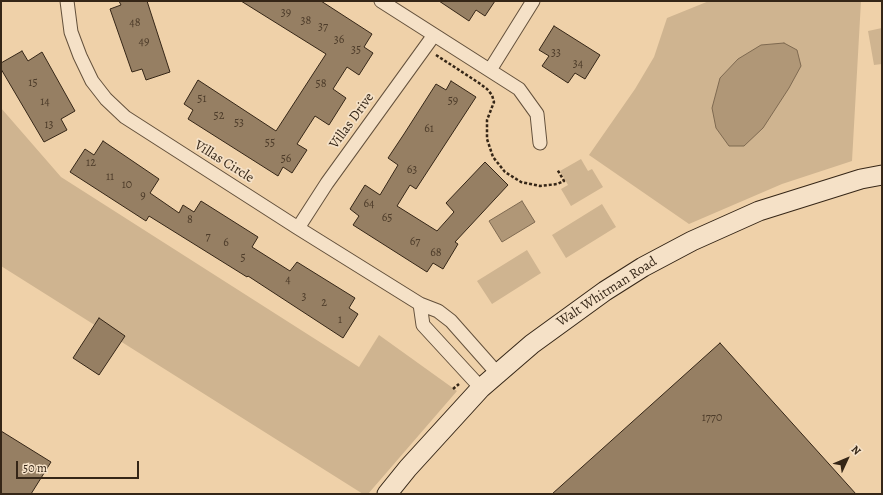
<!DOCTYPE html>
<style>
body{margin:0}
#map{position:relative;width:883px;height:495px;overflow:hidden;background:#efd1a9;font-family:Alegreya,serif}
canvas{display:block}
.frame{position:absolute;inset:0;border:2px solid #352617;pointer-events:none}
.north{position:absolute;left:827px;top:439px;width:40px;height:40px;-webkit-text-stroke:3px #f5e1c7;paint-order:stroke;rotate:46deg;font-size:11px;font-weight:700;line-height:16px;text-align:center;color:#352617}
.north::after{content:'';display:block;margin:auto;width:14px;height:18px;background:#352617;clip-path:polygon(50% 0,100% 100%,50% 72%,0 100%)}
.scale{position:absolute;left:16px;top:461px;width:123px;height:18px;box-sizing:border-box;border:2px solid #352617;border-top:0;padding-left:5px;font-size:12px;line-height:14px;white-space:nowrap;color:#352617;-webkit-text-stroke:3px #f5e1c7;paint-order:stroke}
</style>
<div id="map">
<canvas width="883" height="495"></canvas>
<div class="frame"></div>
<div class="north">N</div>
<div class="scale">50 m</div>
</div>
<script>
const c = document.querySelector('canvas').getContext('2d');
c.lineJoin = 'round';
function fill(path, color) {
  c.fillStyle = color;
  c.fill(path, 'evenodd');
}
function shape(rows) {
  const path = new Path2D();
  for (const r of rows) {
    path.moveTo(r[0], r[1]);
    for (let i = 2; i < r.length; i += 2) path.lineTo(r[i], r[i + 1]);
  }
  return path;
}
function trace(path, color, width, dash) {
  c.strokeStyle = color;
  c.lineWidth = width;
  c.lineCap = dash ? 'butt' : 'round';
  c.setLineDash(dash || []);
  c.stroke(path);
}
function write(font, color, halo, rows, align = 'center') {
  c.font = font + ' Alegreya,serif';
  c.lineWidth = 3.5;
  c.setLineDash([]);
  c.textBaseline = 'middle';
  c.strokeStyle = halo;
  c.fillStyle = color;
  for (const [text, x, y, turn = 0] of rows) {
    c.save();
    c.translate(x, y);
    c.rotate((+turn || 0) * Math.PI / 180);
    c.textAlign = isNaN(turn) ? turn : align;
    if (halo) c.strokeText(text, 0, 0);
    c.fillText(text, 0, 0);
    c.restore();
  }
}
const green = shape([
 [709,1,861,1,852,161,782,184,689,224,589,155,635,89,654,57,667,18],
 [882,28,882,64,874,65,868,31],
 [1,108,61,177,359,367,379,335,457,391,368,494,363,494,1,266],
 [581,159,588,171,592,169,603,187,571,206,561,189,568,185,560,171],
 [602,204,616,227,566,258,552,235],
 [527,250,541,273,492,304,477,281]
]);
const water = shape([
 [784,43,797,50,801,66,789,88,763,128,744,146,729,146,716,128,712,108,720,78,738,59,761,45,784,43],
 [522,201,535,222,502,242,489,221,522,201]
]);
const building = shape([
 [119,1,147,1,170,72,146,80,142,69,132,72,110,9,121,5,119,1],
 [241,1,321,1,372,34,364,47,373,53,359,75,347,67,333,89,346,98,329,125,315,116,297,144,307,150,292,173,283,167,278,176,188,119,193,110,184,104,198,80,276,131,326,54,241,1],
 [439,1,495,1,485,16,476,10,469,21,439,1],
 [554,26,600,55,585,79,575,73,568,83,542,66,549,56,539,50,554,26],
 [22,51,28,61,42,52,75,111,61,119,67,130,44,142,1,69,1,63,22,51],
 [451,81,476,97,416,189,410,185,397,206,437,231,454,212,446,203,485,162,508,185,455,242,458,244,443,269,433,263,427,272,353,225,359,216,350,209,365,185,380,195,398,165,388,158,404,134,436,84,446,90,451,81],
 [103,141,159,179,150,193,179,213,183,205,194,212,201,201,258,237,252,247,290,271,297,262,355,298,349,308,358,314,343,338,248,276,247,277,149,216,146,221,70,172,85,149,94,155,103,141],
 [99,318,125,336,99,375,73,358,99,318],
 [720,343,856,494,552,494,720,343],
 [1,431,51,462,31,494,1,494,1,431]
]);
const path = shape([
 [436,55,479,83,487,89,492,95,494,102,487,120,487,139,493,157,505,172,521,182,540,186,557,184,564,181,557,169],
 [453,389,459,384]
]);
const minor = shape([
 [67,1,71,32,80,56,92,81,106,99,125,117,298,228,420,304,438,311,451,321,497,373],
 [381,1,519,89,537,114,540,143],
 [490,70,533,1],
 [298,228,327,183,434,35],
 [420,304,423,325,481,388]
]);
const secondary = shape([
 [387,494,408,468,481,388,532,344,605,291,643,267,692,241,759,211,861,179,882,175]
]);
const numberNames = [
 ["39",286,13],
 ["38",306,21],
 ["48",135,23],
 ["37",323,27],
 ["36",339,40],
 ["49",144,42],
 ["35",356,50],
 ["33",556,53],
 ["34",578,64],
 ["15",33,83],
 ["58",321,84],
 ["51",202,99],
 ["59",453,101],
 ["14",45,102],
 ["52",219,116],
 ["53",239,123],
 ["13",49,125],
 ["61",429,129],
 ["55",270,143],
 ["56",286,159],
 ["12",91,163],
 ["63",412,170],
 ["11",110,177],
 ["10",127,185],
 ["9",143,196],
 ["64",369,204],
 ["65",387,218],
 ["8",190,220],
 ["7",208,237],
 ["67",415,242],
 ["6",226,243],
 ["68",436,253],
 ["5",243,258],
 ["4",288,280],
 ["3",304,297],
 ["2",324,303],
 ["1",340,320],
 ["1770",712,418]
];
const streetNames = [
 ["Villas Drive",352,121,-54],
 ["Villas Circle",224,162,32],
 ["Walt Whitman Road",607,292,-33]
];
fill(green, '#cfb490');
fill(water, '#b09777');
trace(water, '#7f6a51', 1);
fill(building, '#967f63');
trace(building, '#352617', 1);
trace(minor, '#64513c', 15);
trace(secondary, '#352617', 21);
trace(path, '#352617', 2.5, [3, 2]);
trace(minor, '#f5e1c7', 13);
trace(secondary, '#f5e1c7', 19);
write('12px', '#4d3c2a', null, numberNames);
write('14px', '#352617', '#f5e1c7', streetNames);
</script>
